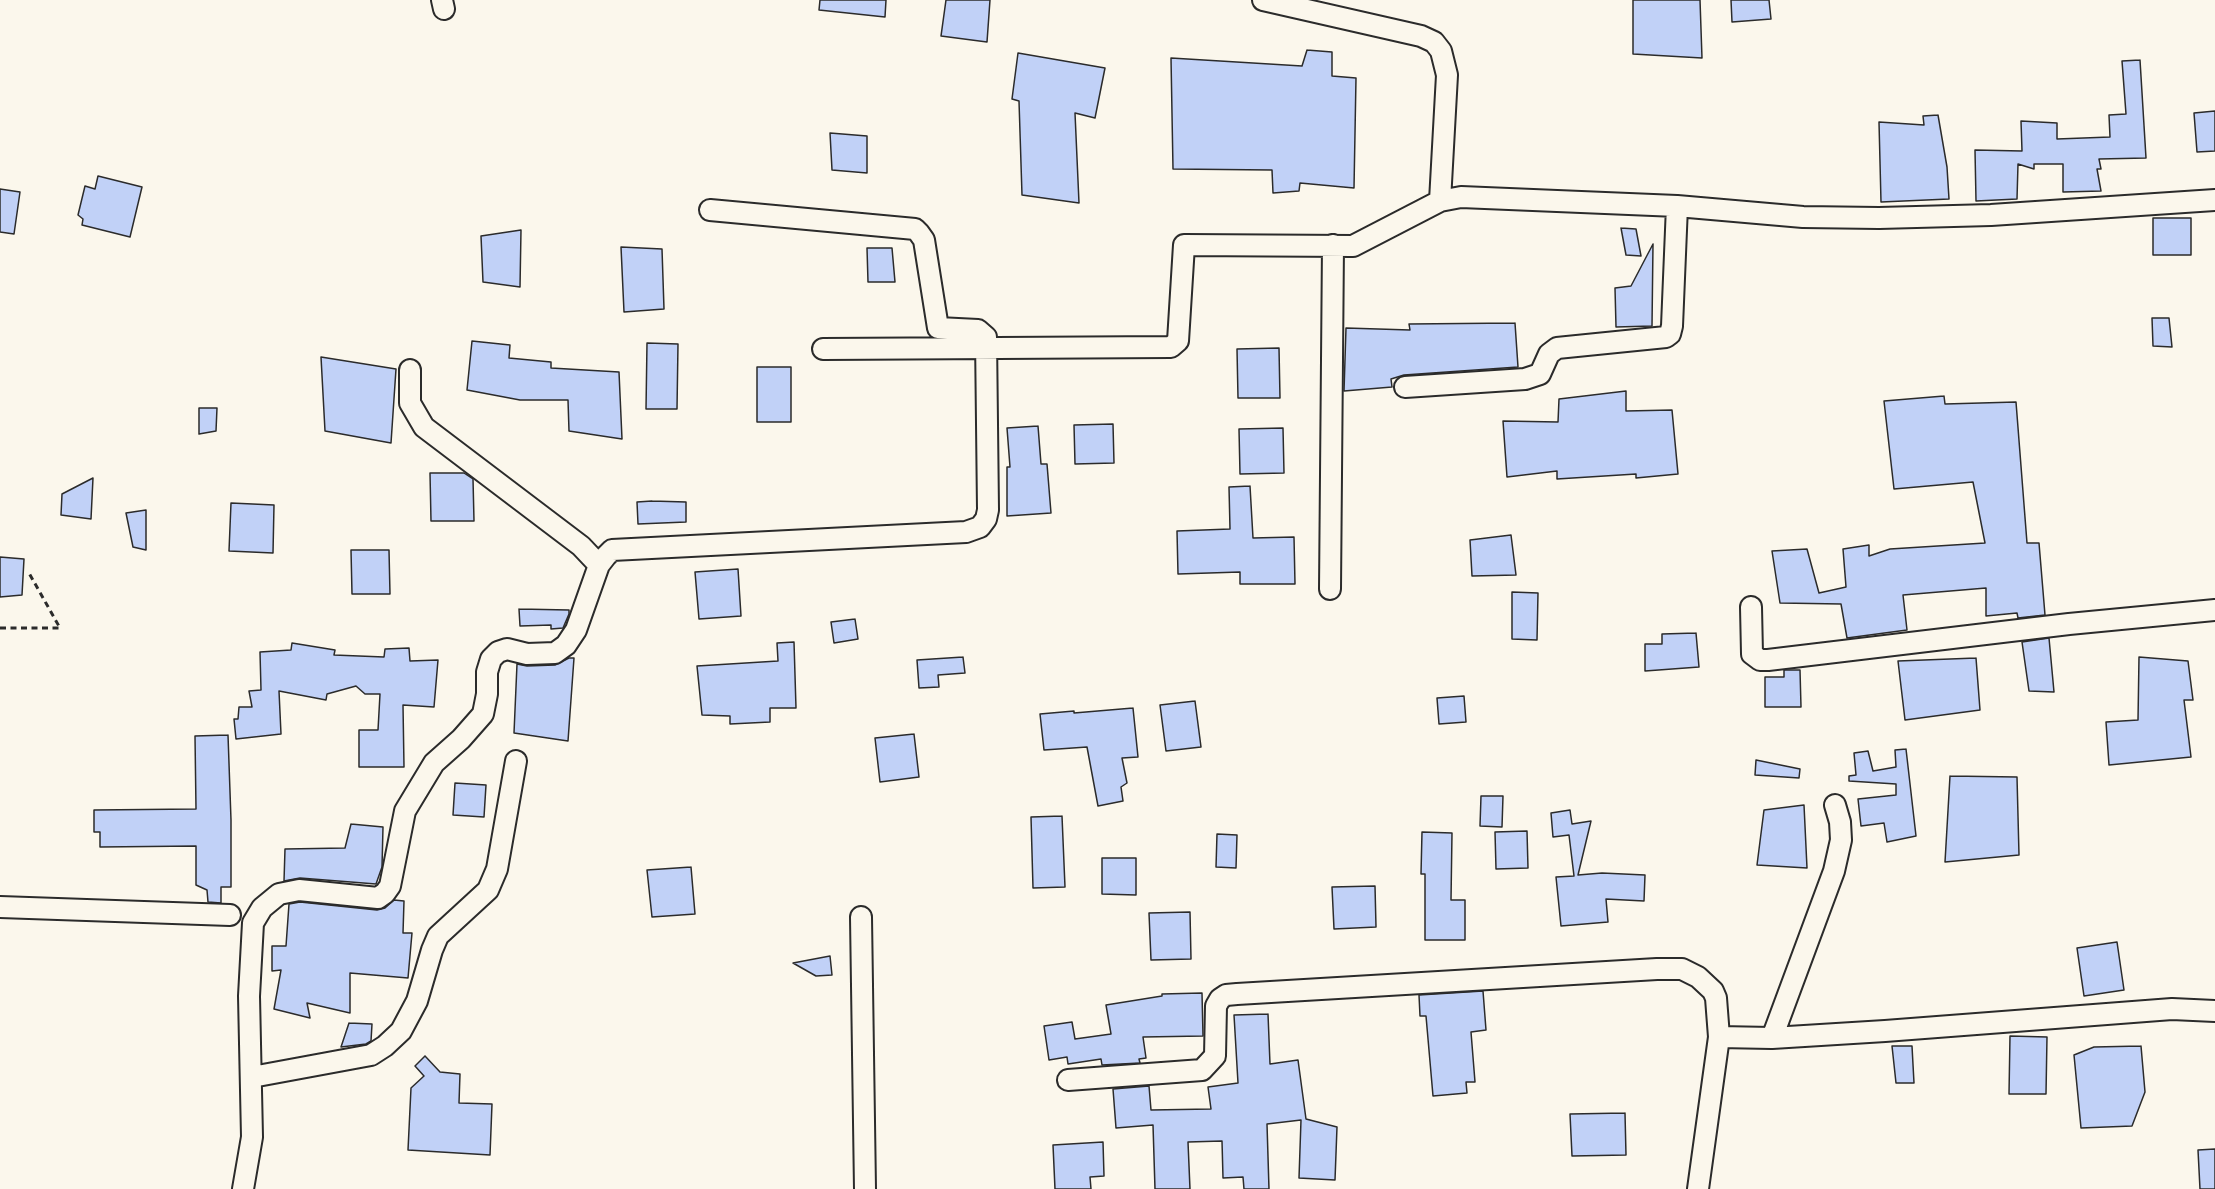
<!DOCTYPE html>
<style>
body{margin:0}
canvas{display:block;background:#fbf7ec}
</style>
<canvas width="2215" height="1189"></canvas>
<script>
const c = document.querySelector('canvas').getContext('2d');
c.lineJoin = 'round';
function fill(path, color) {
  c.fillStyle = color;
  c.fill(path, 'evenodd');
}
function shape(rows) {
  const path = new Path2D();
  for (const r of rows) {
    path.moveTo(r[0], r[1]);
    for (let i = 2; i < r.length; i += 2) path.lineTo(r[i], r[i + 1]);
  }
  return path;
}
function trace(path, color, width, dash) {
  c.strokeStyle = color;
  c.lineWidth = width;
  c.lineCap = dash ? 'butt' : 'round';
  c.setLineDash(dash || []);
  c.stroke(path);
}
const building = shape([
 [820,0,886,0,885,17,819,10,820,0],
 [946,0,990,0,987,42,941,36,946,0],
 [1633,0,1700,0,1702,58,1633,54,1633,0],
 [1731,0,1769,0,1771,19,1732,22,1731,0],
 [1307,50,1332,52,1332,76,1356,78,1354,188,1300,183,1299,191,1273,193,1272,170,1173,169,1171,58,1302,66,1307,50],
 [1018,53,1105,68,1095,118,1075,113,1079,203,1022,195,1019,101,1012,99,1018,53],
 [2140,60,2146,158,2099,159,2101,169,2097,169,2101,191,2063,192,2063,164,2034,164,2034,169,2018,164,2017,199,1976,201,1975,150,2022,151,2021,121,2057,123,2057,139,2110,137,2109,115,2126,114,2122,61,2140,60],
 [2215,111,2215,151,2197,152,2194,113,2215,111],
 [1938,115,1947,167,1949,199,1881,202,1879,122,1924,125,1923,116,1938,115],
 [830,133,867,136,867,173,832,170,830,133],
 [98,176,142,187,130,237,82,225,83,219,78,215,85,186,95,189,98,176],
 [0,189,20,192,14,234,0,232,0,189],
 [2153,218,2191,218,2191,255,2153,255,2153,218],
 [1621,228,1636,229,1641,256,1626,255,1621,228],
 [521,230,520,287,483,282,481,236,521,230],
 [1653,244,1652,326,1616,327,1615,288,1631,286,1653,244],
 [621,247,662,249,664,309,624,312,621,247],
 [867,248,892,248,895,282,868,282,867,248],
 [2152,318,2169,318,2172,347,2153,346,2152,318],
 [1515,323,1518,367,1404,375,1391,379,1392,387,1344,391,1346,328,1410,330,1409,324,1515,323],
 [472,341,510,345,509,358,551,362,551,368,619,372,622,439,569,431,568,400,520,400,467,390,472,341],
 [647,343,678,344,677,409,646,409,647,343],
 [1279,348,1280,398,1238,398,1237,349,1279,348],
 [321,357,396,369,391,443,325,431,321,357],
 [757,367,791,367,791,422,757,422,757,367],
 [1626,391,1626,411,1672,410,1678,474,1636,478,1636,474,1557,479,1557,471,1507,477,1503,421,1558,422,1559,399,1626,391],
 [1944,396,1945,404,2016,402,2027,543,2039,543,2045,615,2018,618,2017,613,1986,616,1986,588,1903,595,1907,630,1847,638,1841,604,1780,603,1772,551,1807,549,1819,593,1846,587,1843,549,1869,545,1869,556,1890,549,1985,543,1973,482,1894,489,1884,401,1944,396],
 [199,408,217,408,216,431,199,434,199,408],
 [1113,424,1114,463,1075,464,1074,425,1113,424],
 [1038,426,1041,464,1047,464,1051,513,1007,516,1007,467,1010,467,1007,428,1038,426],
 [1283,428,1284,473,1240,474,1239,429,1283,428],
 [430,473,464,473,473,479,474,521,431,521,430,473],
 [93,478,91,519,61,515,62,494,93,478],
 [1250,486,1253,538,1294,537,1295,584,1240,584,1240,572,1178,574,1177,531,1230,529,1229,487,1250,486],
 [652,501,686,502,686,522,638,524,637,502,652,501],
 [231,503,274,505,273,553,229,551,231,503],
 [146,510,146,550,133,547,126,513,146,510],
 [1511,535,1516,575,1472,576,1470,540,1511,535],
 [351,550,389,550,390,594,352,594,351,550],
 [0,557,24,559,22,595,0,597,0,557],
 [738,569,741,616,699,619,695,572,738,569],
 [1512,592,1538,593,1537,640,1512,639,1512,592],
 [519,609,569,610,569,614,563,628,551,629,551,625,520,626,519,609],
 [855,619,858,639,834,643,831,622,855,619],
 [1696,633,1699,667,1645,671,1645,644,1662,644,1662,634,1696,633],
 [2049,638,2054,692,2029,691,2022,642,2049,638],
 [794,642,796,708,770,708,770,722,730,724,730,716,702,715,697,666,778,661,777,643,794,642],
 [292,643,335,650,334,655,384,657,385,649,409,648,410,661,438,660,434,707,403,705,404,767,359,767,359,730,378,730,380,694,365,694,356,686,327,694,326,700,279,691,281,734,236,739,234,719,238,719,239,707,252,707,249,691,261,690,260,652,291,650,292,643],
 [963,657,965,673,938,675,939,687,919,688,917,660,963,657],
 [2139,657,2188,661,2193,700,2184,700,2191,757,2109,765,2106,722,2138,720,2139,657],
 [569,658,574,658,568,741,514,733,517,664,527,666,555,665,569,658],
 [1976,658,1980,710,1905,720,1898,661,1976,658],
 [1784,670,1800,670,1801,707,1765,707,1765,677,1784,677,1784,670],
 [1464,696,1466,722,1439,724,1437,698,1464,696],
 [1195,701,1201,747,1166,751,1160,705,1195,701],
 [1133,708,1138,757,1122,758,1127,783,1121,787,1123,801,1098,806,1087,747,1044,750,1040,714,1074,711,1074,713,1133,708],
 [914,734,919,777,880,782,875,738,914,734],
 [228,735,231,820,231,887,221,887,221,903,208,902,207,890,196,885,196,846,100,847,100,832,94,832,94,810,196,809,195,736,228,735],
 [1906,749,1916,836,1887,842,1884,823,1861,826,1858,799,1896,795,1896,784,1849,781,1849,776,1856,775,1854,753,1868,751,1873,771,1896,767,1895,750,1906,749],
 [1756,760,1800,769,1799,778,1755,775,1756,760],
 [1950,776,2017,777,2019,855,1945,862,1950,776],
 [455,783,486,785,484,817,453,815,455,783],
 [1481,796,1503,796,1502,827,1480,826,1481,796],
 [1804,805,1807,868,1757,865,1764,810,1804,805],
 [1570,810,1572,824,1591,821,1578,875,1602,873,1645,875,1644,901,1606,899,1608,922,1561,926,1556,877,1574,876,1569,835,1553,837,1551,813,1570,810],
 [1062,816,1065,887,1033,888,1031,817,1062,816],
 [351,824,383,827,382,867,376,884,300,878,284,881,285,849,345,848,351,824],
 [1527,831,1528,868,1496,869,1495,832,1527,831],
 [1422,832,1452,833,1451,900,1465,900,1465,940,1425,940,1425,874,1421,874,1422,832],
 [1217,834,1237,835,1236,868,1216,867,1217,834],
 [1102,858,1136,858,1136,895,1102,894,1102,858],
 [691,867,695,914,652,917,647,870,691,867],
 [1375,886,1376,927,1334,929,1332,887,1375,886],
 [394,900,404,901,403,933,412,933,408,978,350,973,350,1013,307,1003,310,1018,274,1009,281,970,272,971,272,946,286,946,289,904,300,902,377,910,385,908,394,900],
 [1190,912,1191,959,1151,960,1149,913,1190,912],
 [2117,942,2124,990,2084,996,2077,948,2117,942],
 [830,956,832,975,816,976,793,963,830,956],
 [1483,991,1486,1030,1471,1032,1475,1082,1466,1082,1467,1093,1433,1096,1426,1016,1420,1016,1419,995,1483,991],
 [1202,993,1203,1036,1143,1037,1146,1058,1139,1059,1140,1063,1102,1065,1101,1059,1068,1064,1067,1057,1049,1060,1044,1026,1072,1022,1075,1039,1111,1034,1106,1005,1162,996,1162,994,1202,993],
 [1268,1014,1270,1064,1298,1060,1306,1119,1337,1127,1335,1180,1299,1178,1301,1120,1267,1124,1269,1189,1244,1189,1243,1177,1223,1178,1222,1141,1188,1142,1190,1189,1155,1189,1153,1125,1116,1128,1113,1089,1149,1086,1151,1110,1211,1109,1208,1087,1238,1083,1234,1015,1268,1014],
 [349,1023,372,1024,371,1041,366,1044,341,1047,349,1023],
 [2010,1036,2047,1037,2046,1094,2009,1094,2010,1036],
 [1892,1046,1912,1046,1914,1083,1896,1083,1892,1046],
 [2141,1046,2145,1092,2132,1126,2081,1128,2074,1055,2094,1047,2141,1046],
 [425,1056,440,1072,460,1074,459,1103,492,1104,490,1155,408,1150,411,1088,424,1076,415,1066,425,1056],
 [1625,1113,1626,1155,1572,1156,1570,1114,1625,1113],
 [1103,1142,1104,1176,1090,1177,1091,1189,1055,1189,1053,1145,1103,1142],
 [2215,1149,2215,1189,2200,1189,2198,1150,2215,1149]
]);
const path = shape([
 [0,628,60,628,29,573]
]);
const street = shape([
 [442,0,444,9],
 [1263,0,1421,36,1434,42,1441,51,1447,75,1440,201],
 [823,349,1171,347,1178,341,1184,245,1353,246,1440,201,1461,197,1677,206,1803,217,1879,218,1991,215,2215,200],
 [410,370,410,403,424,427,581,546,599,565],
 [1405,387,1525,379,1540,374,1549,354,1557,348,1666,337,1670,334,1672,326,1677,206],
 [1330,589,1333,245],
 [1751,607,1752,654,1760,660,1768,660,2069,624,2215,610],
 [0,907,230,915],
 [861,917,865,1189],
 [1772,1038,1834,871,1841,840,1840,822,1835,805],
 [252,1077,371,1055,385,1046,401,1031,417,1001,432,950,438,936,488,890,497,869,516,761],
 [1068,1080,1202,1070,1215,1056,1216,1006,1220,999,1226,995,1237,994,1657,969,1682,969,1698,977,1713,991,1716,998,1719,1037],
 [243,1189,252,1137,249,996,253,923,262,908,279,894,299,890,378,898,385,893,390,886,405,811,434,763,461,739,483,714,487,694,487,672,491,659,498,652,507,649,527,654,555,653,566,645,576,630,599,565,606,556,612,550,966,532,980,527,986,519,988,510,986,337,978,330,938,328,924,240,919,233,915,229,710,210],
 [1698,1189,1719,1037,1772,1038,1885,1031,2172,1009,2215,1011]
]);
fill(building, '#c1d1f7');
trace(building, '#2b2b2b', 1.5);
trace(street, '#2b2b2b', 24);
trace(path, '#2b2b2b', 3, [6, 4.5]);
trace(street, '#fbf7ec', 20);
</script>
